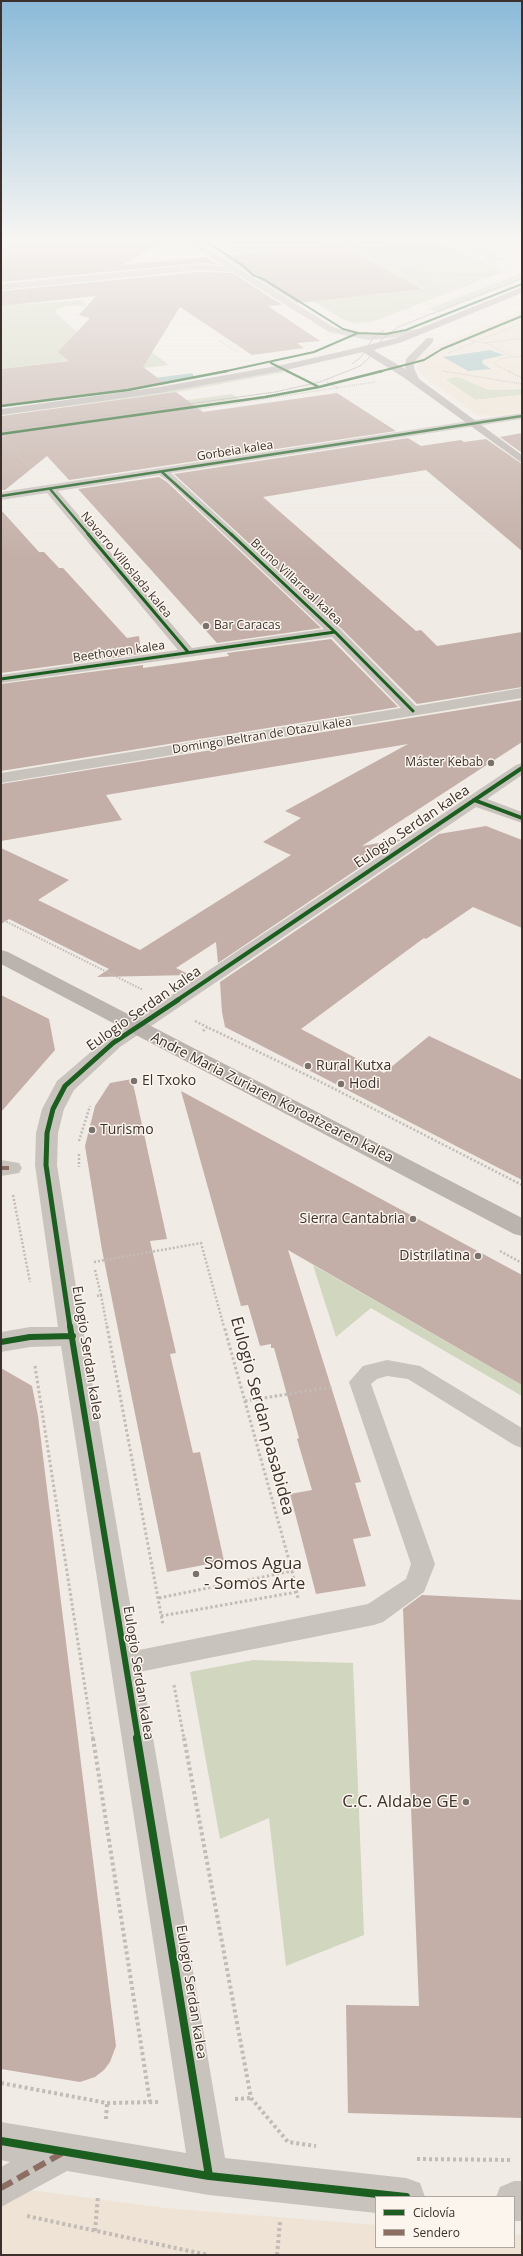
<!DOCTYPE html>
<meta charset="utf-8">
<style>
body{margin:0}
#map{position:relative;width:523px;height:2256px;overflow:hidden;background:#f0ebe5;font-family:"Open Sans",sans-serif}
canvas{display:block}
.frame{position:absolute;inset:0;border:2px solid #3b302b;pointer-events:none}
.legend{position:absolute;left:375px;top:2196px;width:140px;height:52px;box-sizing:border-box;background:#fbf5ee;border:1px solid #aea6a0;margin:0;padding:5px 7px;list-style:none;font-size:12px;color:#3b302b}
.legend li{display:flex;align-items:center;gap:8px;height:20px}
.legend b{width:20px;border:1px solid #aea6a0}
</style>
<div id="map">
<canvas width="523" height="2256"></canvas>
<div class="frame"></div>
<ul class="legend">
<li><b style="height:5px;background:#1b5e20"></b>Ciclovía</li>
<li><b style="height:5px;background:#8d6e63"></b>Sendero</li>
</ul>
</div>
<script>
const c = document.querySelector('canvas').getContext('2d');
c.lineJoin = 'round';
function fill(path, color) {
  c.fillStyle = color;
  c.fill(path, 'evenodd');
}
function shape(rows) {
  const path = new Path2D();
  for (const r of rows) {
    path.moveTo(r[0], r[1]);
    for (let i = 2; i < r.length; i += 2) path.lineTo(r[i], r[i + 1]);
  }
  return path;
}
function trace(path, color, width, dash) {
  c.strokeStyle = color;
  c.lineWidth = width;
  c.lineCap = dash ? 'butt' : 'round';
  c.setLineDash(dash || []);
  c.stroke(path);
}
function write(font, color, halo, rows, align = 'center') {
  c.font = font + ' "Open Sans",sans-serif';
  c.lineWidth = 3;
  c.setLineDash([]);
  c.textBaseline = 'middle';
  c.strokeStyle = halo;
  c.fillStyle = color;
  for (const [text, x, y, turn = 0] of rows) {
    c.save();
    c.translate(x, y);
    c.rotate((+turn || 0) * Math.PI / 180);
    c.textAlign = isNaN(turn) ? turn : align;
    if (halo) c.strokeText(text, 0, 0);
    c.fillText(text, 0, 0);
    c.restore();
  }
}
const green = shape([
 [216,241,440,241,503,272,372,322,355,323,344,320],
 [459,244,477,245,473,247,494,250,497,252,496,258,505,258,495,262],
 [522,273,522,280,440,312,428,309],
 [83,300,86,305,68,306,57,309,56,313,104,356,1,369,1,306],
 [149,350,169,365,144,368,124,354],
 [282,371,285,372,183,391,3,415,1,414,181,389],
 [454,377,460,377,489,390,522,389,522,395,475,400,445,379],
 [232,394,239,399,143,413,136,407],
 [313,1265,522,1385,522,1396,371,1308,336,1337],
 [253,1660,353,1663,364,1935,286,1966,269,1818,220,1839,190,1672]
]);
const plaza = shape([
 [522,310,520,327,522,342,516,344,522,346,522,389,489,390,459,377,445,379,475,400,522,395,522,412,494,416,476,415,418,372,417,359,425,351],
 [490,350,504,355,483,360,482,363,490,368,446,355],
 [1,2186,164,2208,376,2225,376,2247,514,2247,514,2235,522,2235,522,2255,1,2255]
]);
const water = shape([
 [490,350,504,355,483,360,482,363,491,369,468,371,443,357]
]);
const stream = shape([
 [146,382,191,376]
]);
const building = shape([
 [14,241,165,241,122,265,207,257,219,265,200,263,1,282,1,248],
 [312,248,317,251,348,249,421,289,297,303,222,256],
 [200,272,233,273,282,305,268,306,320,341,297,343,304,348,252,355,180,307,143,367,166,384,1,407,1,369,69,361,58,352,90,318,79,315,96,296,1,306,1,291],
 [176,392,203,412,337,393,396,431,69,480,47,456,5,490,1,490,1,416],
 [522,433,522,453,500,437],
 [408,438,421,446,461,440,464,442,486,439,522,464,522,551,426,470,263,497,416,631,421,630,437,646,522,632,522,687,417,704,341,628,174,474],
 [159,477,167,482,321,628,217,643,78,489],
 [1,510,39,552,44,552,59,568,63,568,127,638,139,636,141,654,1,673],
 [331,639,398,707,1,771,1,684,143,665,143,668,229,656,227,653],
 [522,700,522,742,362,846,402,839,218,963,216,942,176,968,190,975,97,977,109,969,9,919,1,924,1,848,69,880,38,900,140,950,291,855,263,842,301,818,285,811,408,744,106,795,122,820,1,841,1,784],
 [486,826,522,840,522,928,473,907,426,939,424,938,301,1029,384,1073,429,1036,522,1080,522,1180,225,1027,222,1012,220,982,439,834],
 [1,995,49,1019,55,1050,1,1112],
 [132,1079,167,1239,150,1241,176,1353,170,1354,193,1453,200,1452,224,1561,167,1572,102,1250,85,1146,95,1106,110,1083],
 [181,1091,522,1275,522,1385,288,1250,361,1482,355,1483,371,1536,353,1539,366,1586,316,1594,290,1494,312,1490,297,1439,299,1438,274,1348,271,1348,271,1344,260,1346,248,1305,241,1306],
 [1,1368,32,1386,38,1416,116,2046,110,2062,104,2070,95,2077,80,2082,1,2069],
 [422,1595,522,1600,522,2118,348,2113,346,2005,419,2006,403,1609]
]);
const pathFar5 = shape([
 [148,241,155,241],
 [158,241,167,243],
 [257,241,321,244],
 [345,241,435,289],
 [446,241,509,271],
 [384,246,458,247,405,272,495,275],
 [362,251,375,250,387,245,383,241],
 [254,253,349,244],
 [386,296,409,310],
 [333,303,436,290],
 [464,339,486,343,513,357,522,356],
 [219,341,238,352],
 [487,343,522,338],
 [448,353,522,323],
 [443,371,448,372],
 [510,372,494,364,499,359,512,357]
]);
const pathFar4 = shape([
 [443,371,522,384],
 [508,371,522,378],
 [327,382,338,388],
 [184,411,375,382],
 [1,437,6,436],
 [1,439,30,468]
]);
const pathFar3 = shape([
 [1,919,143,990]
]);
const pathFar2 = shape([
 [195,1021,207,1027],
 [203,1031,207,1027,319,1081,522,1185],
 [79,1141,90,1106],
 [79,1154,79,1167],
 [13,1195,30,1282],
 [500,1251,522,1263],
 [94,1262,201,1243,224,1327],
 [95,1270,101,1295],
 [97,1296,101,1295,107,1327]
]);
const pathFar1 = shape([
 [107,1326,163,1625],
 [35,1366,93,1739],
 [245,1401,332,1387],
 [292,1571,298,1598],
 [159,1598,292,1571,224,1326],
 [161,1616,297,1592],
 [174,1685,184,1739]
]);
const path = shape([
 [93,1738,150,2102],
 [184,1738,251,2098,288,2142,316,2146],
 [1,2083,107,2103,158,2102],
 [235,2099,251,2098],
 [106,2119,107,2103],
 [417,2159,512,2160],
 [27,2216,208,2255],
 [95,2231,98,2196],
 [277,2255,280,2222]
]);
const service = shape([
 [387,1360,420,1366,522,1428,522,1448,514,1445,408,1379,387,1376,377,1379,371,1384,435,1564,424,1592,383,1622,374,1625,124,1675,115,1672,112,1664,115,1656,124,1653,368,1604,406,1579,411,1564,349,1382,363,1366,387,1360]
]);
const pedestrian = shape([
 [1,1160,19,1163,22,1168,19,1173,1,1176,1,1160]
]);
const minor = shape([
 [185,241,195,241,335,328,369,334,419,329,424,332,419,335,369,340,329,332,233,272,200,270,1,290,1,284,200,264,225,267,185,241],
 [522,413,522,419,171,473,340,629,416,706,522,688,522,698,1,783,1,773,401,708,332,637,1,683,1,675,178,650,47,493,1,500,1,492,522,413],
 [159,475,168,481,324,629,192,648,58,491,159,475],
 [522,763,522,775,487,799,522,812,522,823,476,807,120,1047,74,1090,64,1109,58,1133,57,1165,78,1300,225,2158,406,2178,420,2183,425,2197,376,2197,376,2213,209,2195,67,2171,1,2207,1,2167,10,2162,1,2160,1,2122,186,2153,61,1346,30,1347,1,1352,1,1332,30,1327,58,1327,35,1165,36,1133,42,1109,57,1081,106,1039,516,765,522,763],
 [514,2181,522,2181,522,2221,514,2221,514,2197,496,2197,500,2187,514,2181]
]);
const secondary = shape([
 [1,950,8,952,522,1218,522,1236,514,1234,1,964,1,950]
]);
const primary = shape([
 [522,287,522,293,402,342,373,350,405,369,406,359,427,338,433,338,433,342,414,362,414,368,419,379,522,455,522,463,403,377,363,352,282,371,159,393,1,415,1,409,159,387,282,365,348,350,396,338,522,287]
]);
const tram = shape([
 [352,364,361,357,373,338,384,330],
 [1,430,275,392,320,382,360,366,371,356,381,340,398,327,522,278]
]);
const quietFar1 = shape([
 [1,1168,11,1168]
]);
const quiet = shape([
 [1,2188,64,2152]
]);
const cyclewayFar6 = shape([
 [205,241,241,264,253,275,265,280,343,329,358,333],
 [271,363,289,372],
 [222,372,314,352,358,333,386,334,406,330,522,284],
 [378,372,424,360,442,349,522,316]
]);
const cyclewayFar5 = shape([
 [287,371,319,387],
 [1,406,128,390,227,371],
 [1,434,265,397,319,387,382,371],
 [162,472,232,535],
 [50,489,89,535],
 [1,496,522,416]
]);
const cyclewayFar4 = shape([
 [88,534,188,652],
 [231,534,335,632,413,711],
 [1,679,335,632]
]);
const cyclewayFar3 = shape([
 [474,800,522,818],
 [176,1001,522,768]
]);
const cyclewayFar2 = shape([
 [70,1327,46,1165,47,1133,53,1109,65,1086,113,1043,178,1000]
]);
const cyclewayFar1 = shape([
 [70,1326,138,1739],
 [1,1342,30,1337,73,1336]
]);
const cycleway = shape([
 [137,1738,209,2176],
 [1,2141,209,2176,406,2197]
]);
const markers = [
 [206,626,4,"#7a716c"],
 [491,763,4,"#7a716c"],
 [308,1066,4,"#7a716c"],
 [134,1081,4,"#7a716c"],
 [341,1084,4,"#7a716c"],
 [92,1130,4,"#7a716c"],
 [413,1219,4,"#7a716c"],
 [478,1256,4,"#7a716c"],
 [196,1574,4,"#7a716c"],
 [466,1802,4,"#7a716c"]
];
const farStreetnames = [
 ["Gorbeia kalea",235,451,-9],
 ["Navarro Villoslada kalea",126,565,50],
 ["Bruno Villarreal kalea",296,582,43],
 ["Beethoven kalea",119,652,-8],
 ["Domingo Beltran de Otazu kalea",262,736,-9]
];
const farPoinames = [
 ["Bar Caracas",214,626],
 ["Máster Kebab",483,763,"right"]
];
const streetNames = [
 ["Eulogio Serdan kalea",412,827,-34],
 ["Eulogio Serdan kalea",144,1009,-35],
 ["Andre Maria Zuriaren Koroatzearen kalea",272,1098,27],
 ["Eulogio Serdan kalea",87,1353,81],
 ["Eulogio Serdan kalea",138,1673,81],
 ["Eulogio Serdan kalea",191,1992,81]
];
const poiNames = [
 ["Rural Kutxa",316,1066],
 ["El Txoko",142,1081],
 ["Hodi",349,1084],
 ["Turismo",100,1130],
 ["Sierra Cantabria",405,1219,"right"],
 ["Distrilatina",470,1256,"right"]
];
const nearStreetnames = [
 ["Eulogio Serdan pasabidea",262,1416,75]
];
const nearPoinames = [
 ["Somos Agua",204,1564],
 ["- Somos Arte",204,1584],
 ["C.C. Aldabe GE",458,1802,"right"]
];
fill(green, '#d1d6bf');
fill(plaza, '#eee3d5');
fill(water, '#a1c2c1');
trace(stream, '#a1c2c1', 5.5);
fill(building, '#c3afa7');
trace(pathFar5, '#c2bbb6', 1, [1, 1]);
trace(pathFar4, '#c2bbb6', 1.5, [1, 1]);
trace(pathFar3, '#c2bbb6', 2, [1.5, 1.5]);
trace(pathFar2, '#c2bbb6', 2.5, [2, 2]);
trace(pathFar1, '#c2bbb6', 3, [2.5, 2.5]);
trace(path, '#c2bbb6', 4, [3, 3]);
fill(service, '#c9c3be');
fill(pedestrian, '#c9c3be');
fill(minor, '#c9c3be');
fill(secondary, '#bab3ae');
fill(primary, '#b8b1ad');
trace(tram, '#b1aca8', 1);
trace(quietFar1, '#8d6e63', 4, [8, 4]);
trace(quiet, '#8d6e63', 6, [13, 6]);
trace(cyclewayFar6, '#1b5e20', 2);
trace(cyclewayFar5, '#1b5e20', 2.5);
trace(cyclewayFar4, '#1b5e20', 3);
trace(cyclewayFar3, '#1b5e20', 4);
trace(cyclewayFar2, '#1b5e20', 5);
trace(cyclewayFar1, '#1b5e20', 6);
trace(cycleway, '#1b5e20', 8);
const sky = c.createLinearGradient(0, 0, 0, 557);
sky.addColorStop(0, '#8bbad8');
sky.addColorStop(0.43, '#f8f6f3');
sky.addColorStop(1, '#f8f6f300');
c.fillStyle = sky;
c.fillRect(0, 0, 523, 557);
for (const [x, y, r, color] of markers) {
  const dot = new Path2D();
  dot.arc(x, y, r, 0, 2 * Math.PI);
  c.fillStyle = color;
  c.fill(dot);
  trace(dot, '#fbf5ee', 1.5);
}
write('12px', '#3b302b', '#fbf5ee', farStreetnames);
write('12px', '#3b302b', '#fbf5ee', farPoinames, 'left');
write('14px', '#3b302b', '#fbf5ee', streetNames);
write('14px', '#3b302b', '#fbf5ee', poiNames, 'left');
write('17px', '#3b302b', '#fbf5ee', nearStreetnames);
write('17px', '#3b302b', '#fbf5ee', nearPoinames, 'left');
</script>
